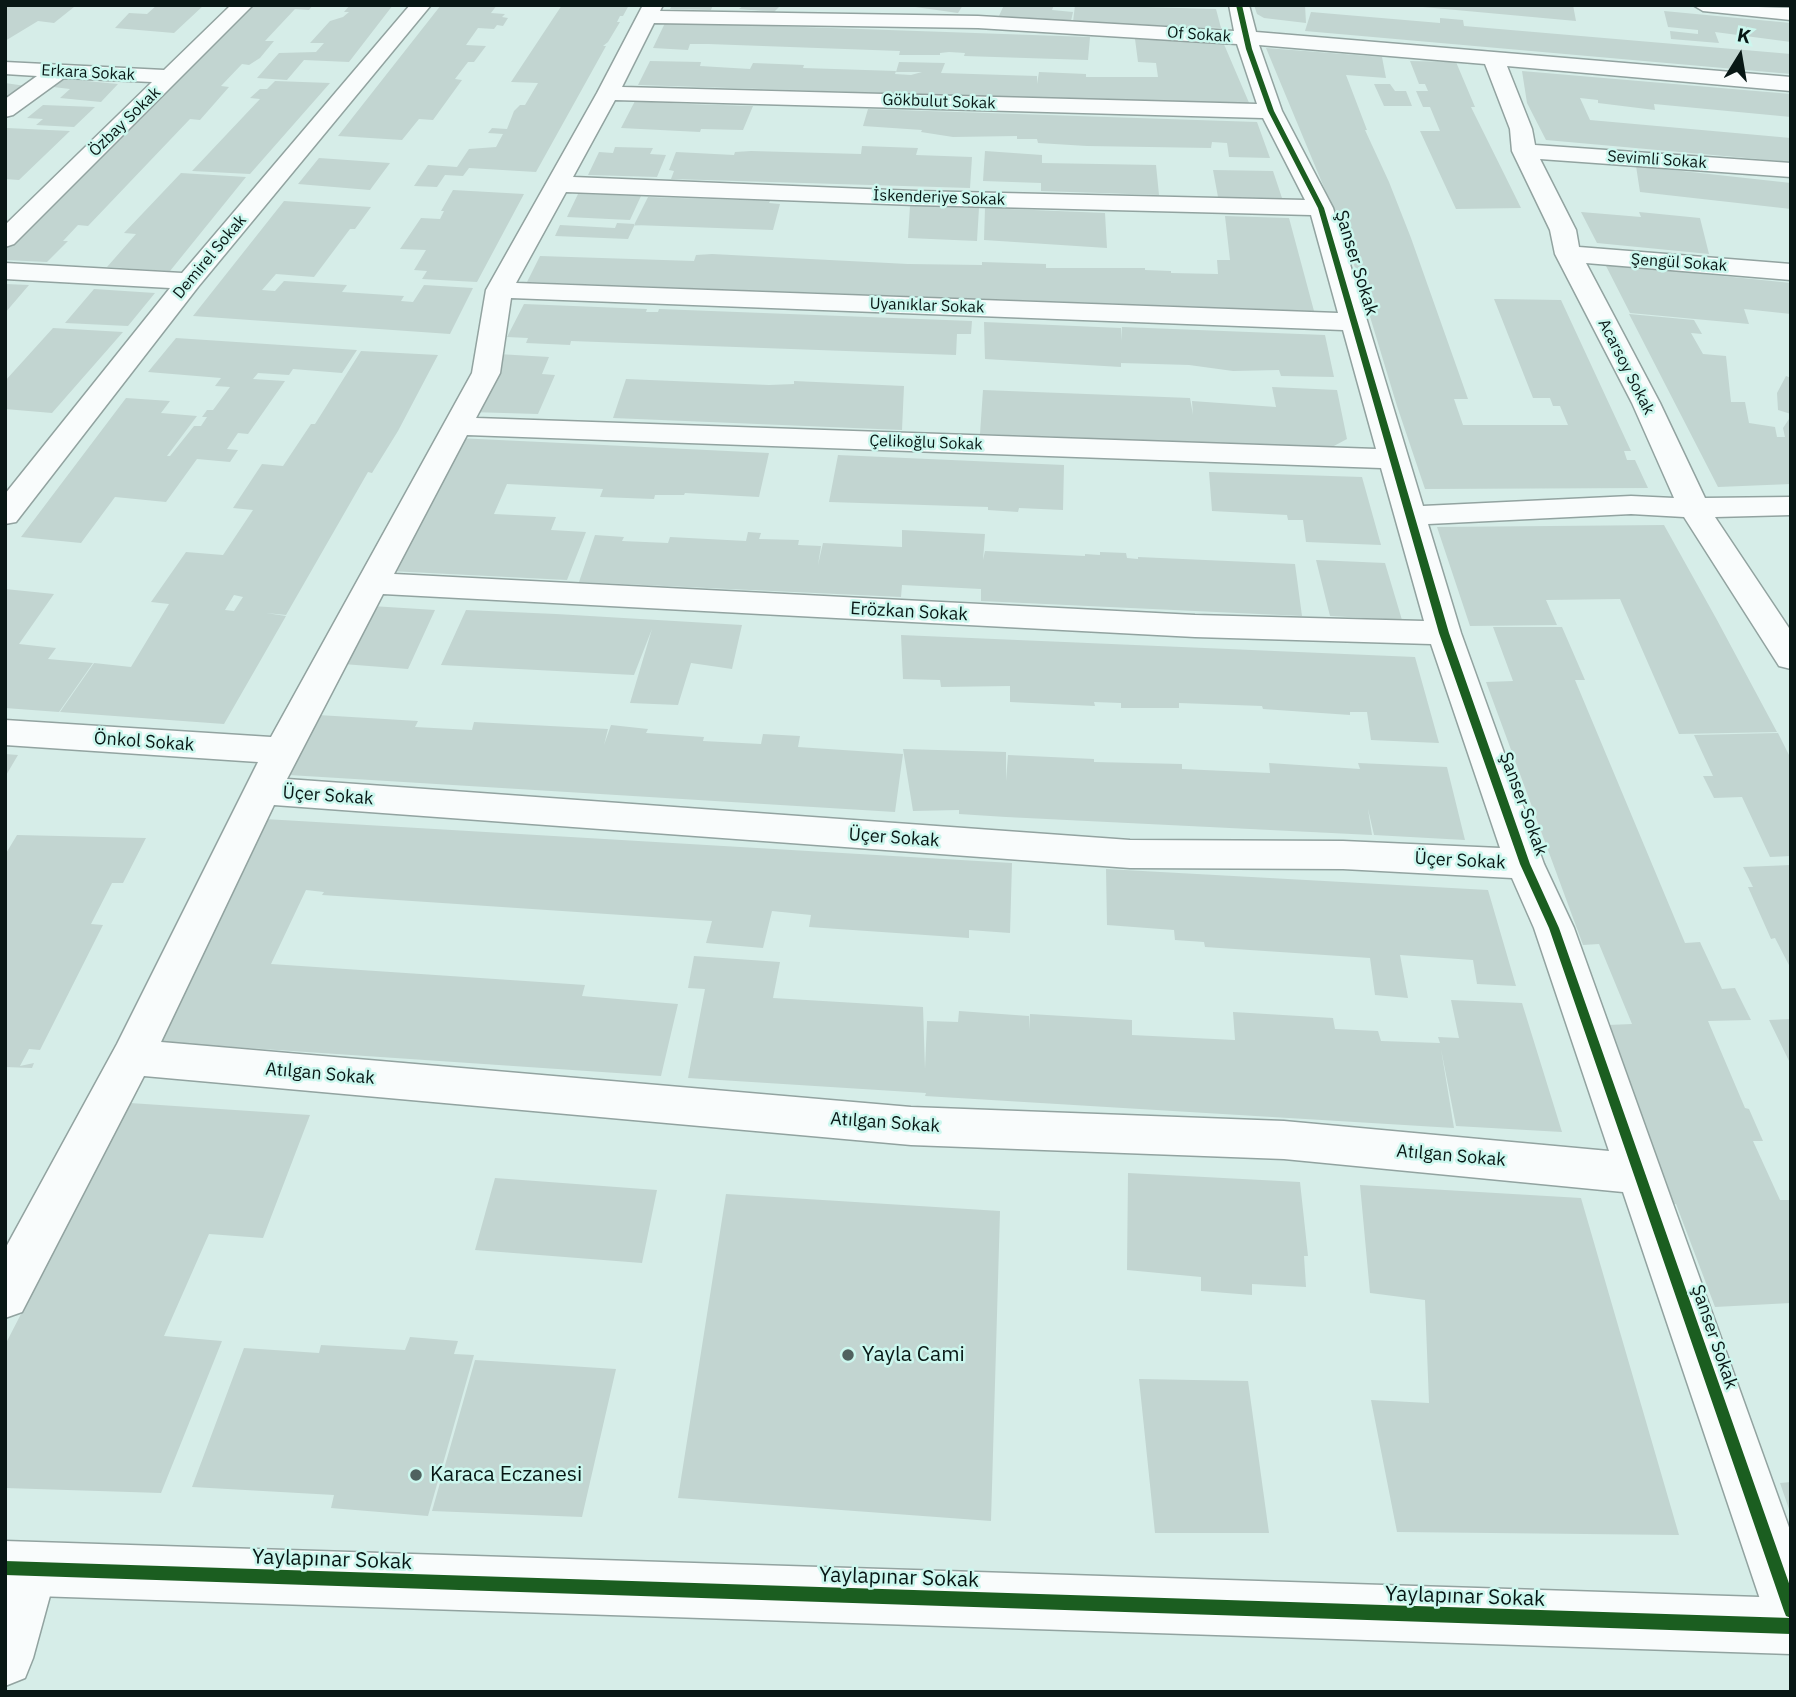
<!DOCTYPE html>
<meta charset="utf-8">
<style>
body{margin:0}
#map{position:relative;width:1796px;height:1697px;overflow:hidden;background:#d6ede8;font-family:"IBM Plex Sans",sans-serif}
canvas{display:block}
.frame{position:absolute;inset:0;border:7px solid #081715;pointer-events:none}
.north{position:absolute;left:1705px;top:21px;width:70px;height:70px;-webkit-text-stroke:5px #ccf7ee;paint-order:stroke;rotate:11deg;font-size:19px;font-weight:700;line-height:28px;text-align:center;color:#081715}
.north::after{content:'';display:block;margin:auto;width:24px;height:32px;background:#081715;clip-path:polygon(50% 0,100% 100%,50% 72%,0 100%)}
</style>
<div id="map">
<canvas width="1796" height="1697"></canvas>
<div class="frame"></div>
<div class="north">K</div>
</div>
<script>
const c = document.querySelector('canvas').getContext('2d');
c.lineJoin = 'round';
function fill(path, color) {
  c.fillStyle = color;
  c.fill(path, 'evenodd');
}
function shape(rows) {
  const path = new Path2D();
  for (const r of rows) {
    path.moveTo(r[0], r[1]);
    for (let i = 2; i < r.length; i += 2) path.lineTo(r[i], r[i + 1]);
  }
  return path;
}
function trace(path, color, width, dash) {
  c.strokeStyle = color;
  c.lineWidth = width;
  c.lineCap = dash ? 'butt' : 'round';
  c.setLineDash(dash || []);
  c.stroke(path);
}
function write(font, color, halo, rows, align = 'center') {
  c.font = font + ' "IBM Plex Sans",sans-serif';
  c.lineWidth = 5;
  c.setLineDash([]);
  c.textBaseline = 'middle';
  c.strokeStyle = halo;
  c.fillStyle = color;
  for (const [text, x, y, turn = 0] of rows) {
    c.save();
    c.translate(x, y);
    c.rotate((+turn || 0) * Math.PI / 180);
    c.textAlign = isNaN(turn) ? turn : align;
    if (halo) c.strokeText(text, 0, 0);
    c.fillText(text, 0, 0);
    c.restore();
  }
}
const building = shape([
 [5,5,53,5,74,7,54,23,38,21,5,41],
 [157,5,204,5,174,33,115,28,129,13,147,14],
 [250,5,313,5,309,10,295,9,265,41,274,41,260,58,249,65,242,64,221,86,229,87,200,120,190,119,88,226,78,225,63,241,68,241,47,262,5,260,5,246],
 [350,5,393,5,349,62,304,60,287,80,257,78,279,53,316,52,324,43,310,43,330,21,343,17,349,12,344,12],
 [441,5,497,5,491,13,505,14,502,17,508,18,503,26,497,25,494,29,478,28,466,45,486,46,474,62,468,62,455,79,462,80,433,120,419,119,402,140,338,136],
 [562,5,629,5,623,16,620,16,617,22,620,22,608,42,603,46,606,46,536,172,469,168,463,176,445,175,437,187,414,186,428,165,457,167,469,149,496,147,503,134,488,133,492,128,507,129,514,111,520,105,525,105,538,83,511,82],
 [672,5,713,5,711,10,670,9],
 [744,5,781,5,774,12,739,9],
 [901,5,963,5,958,13],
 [1004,5,1054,5,1052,10,1073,12,1071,21,998,18],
 [1075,5,1216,9,1221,28,1073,22],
 [1254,5,1305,5,1306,23,1264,18,1257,14],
 [1423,5,1573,5,1576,21,1423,7],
 [1664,11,1791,23,1791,42,1715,32,1719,43,1671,39,1670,31,1698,34,1698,30,1668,27],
 [1311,12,1440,23,1440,18,1463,20,1464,26,1791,54,1791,74,1305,31],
 [665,23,716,24,1090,37,1088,60,964,56,965,53,949,52,940,53,940,55,899,55,900,51,708,44,690,44,688,50,653,48],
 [1135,39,1223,42,1250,105,638,85,650,61,701,62,700,66,750,69,753,63,804,65,803,68,896,71,895,74,911,75,922,72,896,72,899,62,945,63,941,73,1037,76,1037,84,1039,72,1086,74,1086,77,1158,77,1156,63,1138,62],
 [1266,48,1382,57,1386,78,1346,75,1367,130,1365,130,1389,182,1411,238,1468,399,1454,399,1463,425,1568,425,1560,406,1553,406,1550,398,1533,398,1494,299,1561,300,1631,451,1624,451,1627,460,1635,460,1648,488,1425,489,1397,406,1368,310,1370,311,1353,262,1355,262],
 [1410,61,1456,62,1475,107,1471,107,1521,208,1456,209,1420,131,1440,131,1430,107,1423,107,1416,91,1428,91,1425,84,1419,84],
 [1522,71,1791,94,1791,117,1654,104,1655,110,1598,103,1598,100,1580,98,1590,120,1791,138,1791,162,1546,140,1527,103],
 [65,79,118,84,101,102,60,98,70,89,53,87],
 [275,81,330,83,250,174,192,171,260,99,250,98,260,89,267,89],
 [5,83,26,86,5,100],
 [1374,84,1390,84,1395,91,1406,91,1412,106,1384,106],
 [635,101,688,104,753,106,743,130,701,129,700,132,621,128],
 [43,105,95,107,74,127,36,125,43,119,27,118],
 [868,109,1257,122,1270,158,1229,157,1227,143,1212,142,1211,148,1087,146,1038,143,1037,139,1017,139,1017,136,953,137,921,132,922,130,863,126],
 [7,128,70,131,19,180,5,179],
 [862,146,918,148,916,155,972,157,970,188,671,179,674,171,669,170,676,152,734,155,735,152,751,151,861,154],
 [615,147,653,148,650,154,666,155,657,177,588,175,599,152,613,153],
 [985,151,1042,155,1042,163,1156,165,1159,195,1041,191,1041,183,983,181],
 [319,158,390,163,370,190,298,184],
 [1636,166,1791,183,1791,209,1640,192],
 [1213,170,1273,171,1282,198,1218,197],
 [181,173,246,177,170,271,107,267,136,234,124,233],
 [453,190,524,194,477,282,422,279,427,271,414,270,426,250,400,249,421,218,440,219,444,211,441,211],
 [578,194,641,196,630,220,567,217],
 [648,197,770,201,769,203,780,204,773,230,634,225],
 [284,201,371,207,355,229,350,229,314,277,276,274,262,290,275,291,284,281,347,285,342,292,404,296,401,301,413,302,424,285,473,288,450,334,193,316],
 [910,206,979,208,977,241,908,238],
 [985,208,1105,213,1107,248,984,240],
 [1581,212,1641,217,1639,212,1700,218,1709,254,1597,243],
 [1225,216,1289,218,1314,311,527,282,540,256,694,261,696,255,712,254,908,264,982,265,982,262,1046,264,1046,268,1145,268,1145,270,1171,271,1171,273,1218,274,1217,260,1230,260],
 [617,223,635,224,628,239,555,236,560,225,615,228],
 [1605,264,1791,283,1791,314,1744,309,1749,324,1630,313],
 [5,284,29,285,5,313],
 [94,289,155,293,128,326,65,323],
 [524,304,647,309,646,312,658,312,659,309,972,321,971,334,957,334,956,355,571,341,570,345,526,343,528,338,507,337],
 [1629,314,1694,320,1702,334,1691,333,1703,354,1726,356,1731,402,1745,402,1749,423,1775,427,1777,437,1785,437,1783,428,1791,416,1791,484,1718,487],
 [984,322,1121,328,1121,341,1122,327,1325,335,1334,377,1281,376,1279,370,1233,371,1189,365,1121,363,1121,367,985,359],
 [53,328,123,332,52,413,5,409,5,381],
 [176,338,357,350,342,373,293,369,289,375,258,373,253,379,285,381,248,434,238,433,227,449,238,450,230,462,197,459,166,502,115,497,81,543,21,537,126,398,170,401,161,413,197,416,167,456,170,456,194,426,201,426,207,417,202,417,207,410,213,410,230,387,215,386,221,378,148,372],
 [361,351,438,355,398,431,372,473,368,472,286,615,266,613,286,616,224,724,60,712,94,663,131,667,169,604,151,602,186,552,223,555,253,510,233,508,262,464,283,466,311,424,315,424],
 [234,595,243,597,234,611,225,610],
 [498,354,549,357,542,374,555,375,538,414,470,412],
 [1786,376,1791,378,1791,414,1778,410,1777,393],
 [626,379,769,385,794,384,794,381,904,386,902,430,613,418],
 [1272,387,1337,390,1347,439,1332,447,980,434,983,390,1190,398,1193,415,1192,401,1276,407],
 [457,438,541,442,769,453,759,497,685,493,684,495,655,495,654,499,600,497,603,489,507,484,494,514,556,517,551,530,586,532,567,580,390,571],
 [838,455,1064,465,1063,510,1019,508,1018,512,988,510,988,507,829,502],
 [1209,472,1362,477,1381,545,1306,542,1303,520,1288,520,1287,515,1212,511],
 [1664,525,1717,620,1777,732,1679,734,1620,599,1546,600,1557,625,1470,626,1437,527],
 [902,530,985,534,983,560,985,551,1085,556,1085,554,1100,555,1100,552,1126,553,1127,558,1138,559,1138,557,1295,564,1302,616,981,601,981,589,902,585,901,597,579,582,595,535,624,537,622,541,668,543,670,537,746,541,748,532,761,533,759,539,799,540,798,545,821,546,818,565,823,543,902,547],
 [1316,560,1385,563,1402,620,1330,616],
 [5,589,54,594,19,644,56,648,48,659,93,663,59,712,5,708],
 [372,606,435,610,408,669,343,664],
 [466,610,556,614,742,625,732,669,691,663,678,705,630,703,652,629,634,675,441,665],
 [1493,627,1562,627,1585,680,1575,680,1685,943,1700,942,1722,989,1735,988,1751,1020,1708,1021,1745,1108,1749,1109,1763,1141,1753,1141,1780,1200,1791,1200,1791,1303,1715,1307,1676,1204,1674,1204,1608,1025,1632,1024,1599,944,1583,945,1486,682,1513,681],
 [901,635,1415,657,1439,743,1371,740,1367,712,1350,712,1350,715,1263,709,1262,706,1179,703,1179,708,1121,708,1121,703,1094,702,1095,706,1010,702,1010,686,941,687,940,680,903,679],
 [318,715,418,721,415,727,472,730,474,722,608,729,604,745,611,725,648,729,646,733,704,737,703,741,761,744,763,734,800,736,798,747,903,754,895,812,289,775],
 [1778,733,1791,759,1791,856,1770,857,1742,797,1714,798,1703,776,1713,776,1694,735],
 [903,749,1006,752,1006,781,1008,755,1094,759,1094,762,1182,764,1182,769,1270,773,1269,763,1360,769,1358,763,1447,767,1465,840,1374,835,1368,809,1372,835,1006,817,959,814,959,810,913,811],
 [5,754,18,755,5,777],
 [265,819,1012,863,1010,933,969,930,969,938,809,927,811,915,772,911,763,948,706,943,712,921,322,895,324,892,306,890,271,964,585,985,582,996,678,1004,661,1076,159,1042],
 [17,835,146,838,123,883,112,883,91,924,103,925,40,1050,29,1049,20,1066,34,1063,32,1068,5,1067,5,855],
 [1791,865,1791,969,1775,938,1771,939,1748,887,1753,887,1743,867],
 [1106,869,1488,890,1516,986,1477,984,1473,960,1400,955,1408,998,1375,995,1370,958,1205,947,1204,942,1175,940,1174,930,1107,925],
 [694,956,780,962,773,998,923,1007,925,1069,927,1021,958,1022,959,1011,1029,1016,1029,1030,1030,1014,1132,1020,1132,1035,1235,1040,1233,1012,1333,1018,1335,1029,1378,1031,1381,1041,1440,1043,1438,1037,1459,1038,1451,1000,1522,1003,1562,1132,1456,1126,1441,1049,1454,1128,925,1096,926,1093,688,1078,705,989,688,988],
 [1791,1019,1791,1065,1769,1020],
 [130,1103,310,1115,263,1238,209,1234,164,1336,222,1341,161,1493,5,1488,5,1345],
 [1128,1173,1300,1182,1308,1256,1304,1256,1306,1287,1252,1284,1252,1295,1201,1291,1201,1277,1127,1270],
 [495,1178,657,1190,642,1263,475,1250],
 [1360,1185,1581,1198,1679,1535,1397,1532,1371,1400,1429,1403,1425,1300,1370,1293],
 [726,1194,1000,1211,991,1521,678,1498],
 [410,1337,458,1341,454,1354,474,1355,428,1516,331,1508,334,1495,192,1487,244,1348,319,1353,321,1345,405,1350],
 [475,1360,616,1369,582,1517,432,1511],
 [1139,1379,1248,1381,1269,1533,1155,1533],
 [1791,1482,1791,1512,1790,1512,1780,1483]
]);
const minor = shape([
 [231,5,253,5,14,244,5,247,5,225,152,82,64,78,13,115,5,117,5,99,37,76,5,74,5,62,164,70,231,5],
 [410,5,431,5,198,287,16,522,5,524,5,494,170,288,5,279,5,263,182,273,410,5],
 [643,5,663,5,660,11,978,16,1234,31,1229,5,1249,5,1256,32,1791,77,1791,91,1507,66,1532,129,1535,145,1791,163,1791,177,1540,159,1576,230,1579,247,1791,264,1791,280,1586,263,1660,403,1705,498,1791,497,1791,515,1715,517,1791,631,1791,669,1779,666,1684,517,1631,514,1428,524,1461,633,1544,864,1574,928,1791,1533,1791,1638,1772,1630,1764,1611,1623,1192,1284,1159,911,1145,144,1076,22,1312,5,1318,5,1249,117,1044,258,762,5,745,5,720,271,737,472,373,486,290,597,93,643,5],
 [654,23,978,28,1237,44,1257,104,622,87,654,23],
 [1259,45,1485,64,1510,129,1512,151,1550,230,1555,254,1632,403,1674,498,1631,496,1423,506,1333,208,1282,111,1259,45],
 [615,100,1263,118,1305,200,915,191,573,177,615,100],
 [566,192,915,205,1311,215,1338,313,516,283,566,192],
 [511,298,1343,330,1376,449,476,418,500,373,511,298],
 [467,435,1381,468,1424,621,1195,615,394,574,467,435],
 [383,594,1195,637,1431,644,1500,848,1343,841,1130,840,287,779,383,594],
 [274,805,1130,868,1343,869,1512,878,1534,928,1609,1151,1284,1121,911,1107,161,1042,274,805],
 [1693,5,1791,8,1791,20,1703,11,1693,5],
 [30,1543,49,1551,57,1570,33,1658,25,1678,5,1686,5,1564,11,1551,30,1543]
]);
const tertiary = shape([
 [5,1541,1791,1598,1791,1654,5,1595,5,1541]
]);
const cycleway = shape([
 [1236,5,1242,5,1252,49,1274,111,1324,208,1449,633,1530,864,1559,928,1791,1589,1791,1618,1786,1616,1784,1611,1549,928,1520,864,1439,633,1318,208,1268,111,1246,49,1236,5],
 [5,1561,1791,1618,1791,1634,5,1575,5,1561]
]);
const markers = [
 [848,1355,7,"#50625f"],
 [416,1475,7,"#50625f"]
];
const farStreetnames = [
 ["Of Sokak",1199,35,4],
 ["Erkara Sokak",88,73,3],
 ["Gökbulut Sokak",939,102,2],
 ["Özbay Sokak",125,122,-44],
 ["Sevimli Sokak",1657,160,4],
 ["İskenderiye Sokak",939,198,2],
 ["Demirel Sokak",210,257,-50],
 ["Şengül Sokak",1679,263,4],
 ["Uyanıklar Sokak",927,306,2],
 ["Acarsoy Sokak",1626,367,63],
 ["Çelikoğlu Sokak",926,443,2]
];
const streetNames = [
 ["Şanser Sokak",1356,263,73],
 ["Erözkan Sokak",909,612,3],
 ["Önkol Sokak",144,742,4],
 ["Üçer Sokak",328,796,4],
 ["Şanser Sokak",1523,804,70],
 ["Üçer Sokak",894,838,4],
 ["Üçer Sokak",1460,861,3],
 ["Atılgan Sokak",320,1074,5],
 ["Atılgan Sokak",885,1123,4],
 ["Atılgan Sokak",1451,1156,5],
 ["Şanser Sokak",1714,1337,71]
];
const nearPoinames = [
 ["Yayla Cami",862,1355],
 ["Karaca Eczanesi",430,1475]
];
const nearStreetnames = [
 ["Yaylapınar Sokak",332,1560,2],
 ["Yaylapınar Sokak",899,1578,2],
 ["Yaylapınar Sokak",1465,1597,2]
];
fill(building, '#c2d5d1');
trace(minor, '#92a3a0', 3);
trace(tertiary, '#92a3a0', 3);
fill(minor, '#f9fcfc');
fill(tertiary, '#f9fcfc');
fill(cycleway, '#1b5e20');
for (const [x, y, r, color] of markers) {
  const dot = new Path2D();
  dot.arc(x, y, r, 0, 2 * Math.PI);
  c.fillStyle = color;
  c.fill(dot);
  trace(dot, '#ccf7ee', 2.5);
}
write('16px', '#081715', '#ccf7ee', farStreetnames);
write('18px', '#081715', '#ccf7ee', streetNames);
write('21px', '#081715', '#ccf7ee', nearPoinames, 'left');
write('21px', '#081715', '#ccf7ee', nearStreetnames);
</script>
